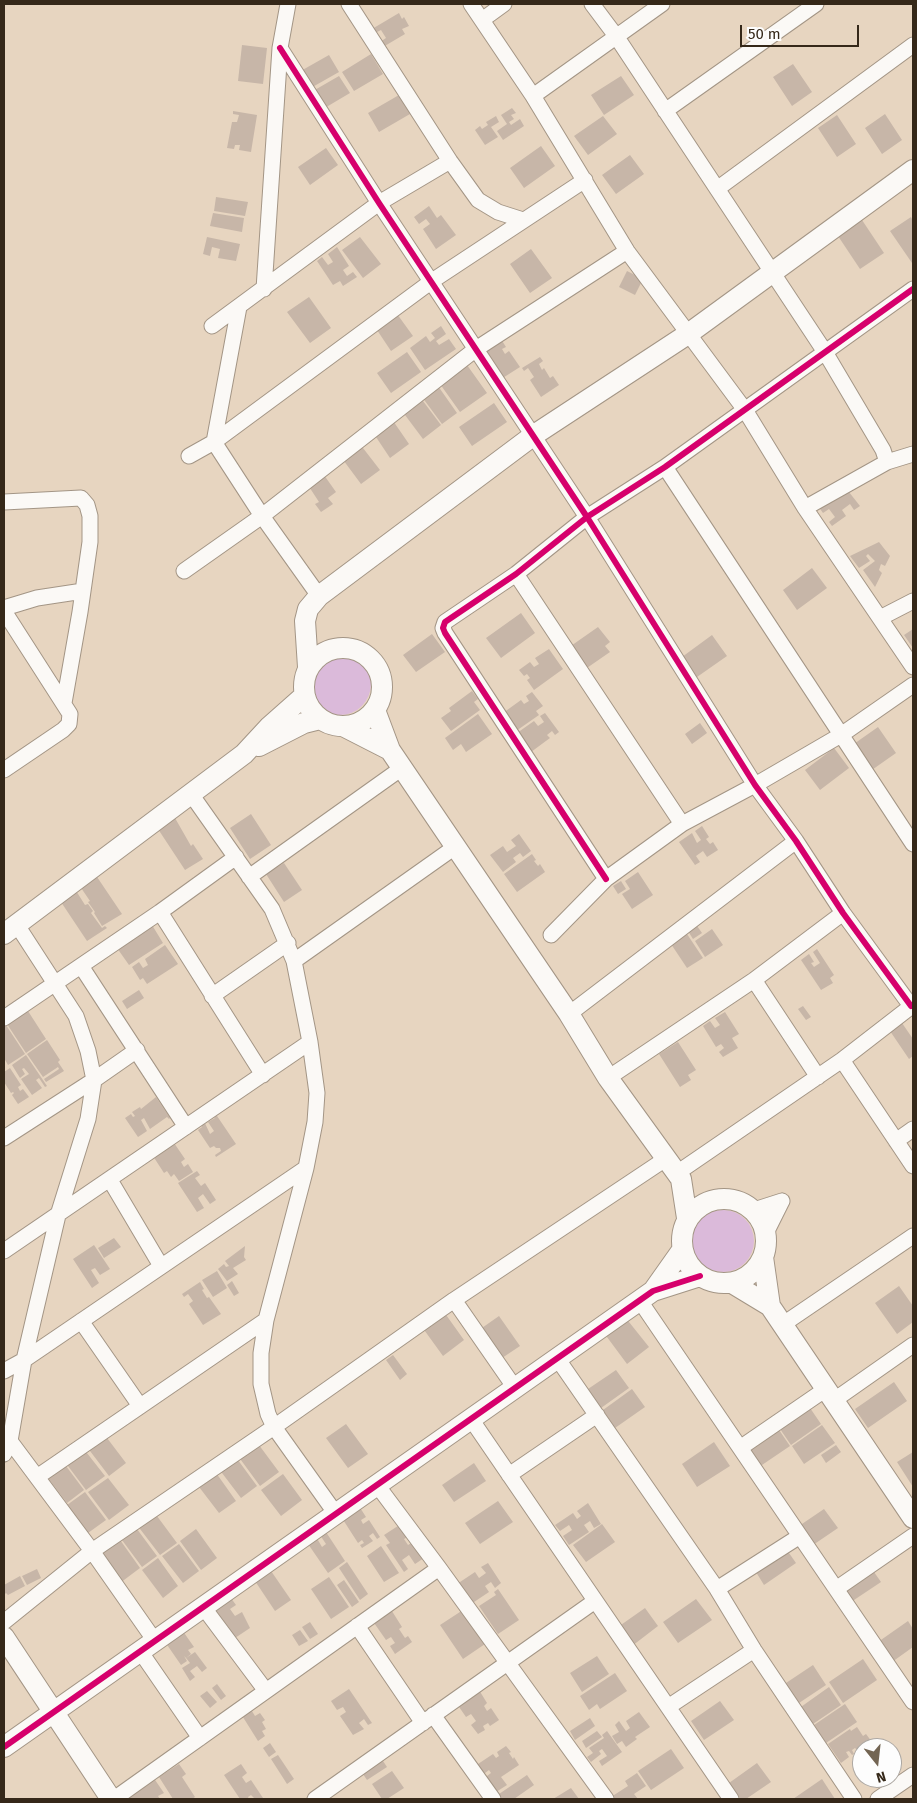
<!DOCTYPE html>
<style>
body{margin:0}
#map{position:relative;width:917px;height:1803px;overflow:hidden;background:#e7d5c0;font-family:"Fira Sans",sans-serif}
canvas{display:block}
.frame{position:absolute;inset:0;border:5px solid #352819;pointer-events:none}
.north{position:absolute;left:852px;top:1738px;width:50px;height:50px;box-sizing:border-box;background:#fdfdfd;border:1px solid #ada8a2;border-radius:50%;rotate:164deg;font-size:14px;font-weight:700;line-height:20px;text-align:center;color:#352819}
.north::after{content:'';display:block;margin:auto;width:18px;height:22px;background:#736553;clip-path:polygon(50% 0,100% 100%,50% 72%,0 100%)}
.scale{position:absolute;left:740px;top:25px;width:119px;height:22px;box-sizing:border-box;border:2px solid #352819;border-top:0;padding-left:6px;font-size:15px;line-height:18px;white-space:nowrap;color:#352819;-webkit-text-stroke:4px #fdfdfd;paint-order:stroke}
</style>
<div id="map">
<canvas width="917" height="1803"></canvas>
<div class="frame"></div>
<div class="north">N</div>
<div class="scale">50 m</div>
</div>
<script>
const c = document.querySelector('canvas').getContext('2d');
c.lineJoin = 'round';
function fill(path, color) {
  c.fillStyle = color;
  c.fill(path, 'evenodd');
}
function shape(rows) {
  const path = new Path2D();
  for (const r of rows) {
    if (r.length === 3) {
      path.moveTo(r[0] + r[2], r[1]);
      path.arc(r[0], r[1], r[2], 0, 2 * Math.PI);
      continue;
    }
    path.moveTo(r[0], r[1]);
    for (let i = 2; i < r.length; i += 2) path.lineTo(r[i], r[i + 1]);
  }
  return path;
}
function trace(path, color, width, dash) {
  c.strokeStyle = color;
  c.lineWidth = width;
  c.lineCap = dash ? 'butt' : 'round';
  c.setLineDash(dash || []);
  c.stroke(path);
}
const green = shape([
 [340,684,31],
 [723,1241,31]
]);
const building = shape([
 [399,13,402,19,404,17,409,26,402,29,405,34,383,47,380,42,386,38,381,30,375,33,372,29],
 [242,45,267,48,263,84,238,81],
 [371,54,383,74,354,91,342,72],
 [329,55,339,72,309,89,299,72],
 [793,64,812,92,792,106,773,77],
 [339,76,350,93,323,109,313,91],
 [621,76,634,95,604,115,591,95],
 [399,95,410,114,379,132,368,113],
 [512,108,516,113,511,115,514,119,509,122,511,125,520,119,524,126,503,140,497,131,507,124,501,115],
 [233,111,257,115,251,152,239,150,240,145,235,145,234,149,227,148,232,122,237,122,239,115,233,114],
 [885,114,902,140,882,154,865,128],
 [837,115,856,144,837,157,818,128],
 [496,116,499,122,491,127,498,137,485,145,475,130,480,126,482,129,488,125,486,122],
 [603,116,617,134,588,155,574,136],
 [541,146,555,166,524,188,510,168],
 [326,148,338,165,310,185,298,167],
 [630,155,644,174,616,194,602,175],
 [216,197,248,202,245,216,214,211],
 [429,206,437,218,441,215,456,235,436,249,423,229,430,224,426,219,419,224,414,217],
 [213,213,244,218,242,232,210,226],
 [911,217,913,221,913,262,912,263,890,231],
 [862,220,884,253,860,269,838,236],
 [207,237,240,244,236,261,218,258,220,249,212,247,210,256,203,254],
 [360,237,381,264,363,278,342,250],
 [337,247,349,266,343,270,347,276,353,272,357,277,343,286,340,281,333,285,317,261,322,257,328,265,333,262,328,254],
 [531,249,552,278,530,293,510,264],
 [627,271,643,279,635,295,619,287],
 [309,297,331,328,310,343,287,312],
 [392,307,413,336,391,351,371,321],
 [441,326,446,334,436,341,439,345,449,339,456,349,425,370,410,348,426,336,430,342,435,338,431,333],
 [499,336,506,347,502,349,505,354,509,351,520,367,498,381,478,350],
 [407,352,421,372,391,393,377,373],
 [540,357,543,361,539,364,542,370,544,368,550,378,553,376,559,385,541,397,530,380,534,377,528,368,524,371,522,368],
 [467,365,487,393,460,412,440,384],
 [438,386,457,413,442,424,422,397],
 [420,397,441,425,423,439,402,411],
 [494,403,507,422,472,446,459,427],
 [389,415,409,444,390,458,370,428],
 [356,439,380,470,361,484,338,453],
 [319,468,336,492,328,498,333,504,321,512,315,504,319,502,304,479],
 [845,487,860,506,854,510,850,504,842,510,846,516,832,526,829,522,835,517,829,509,823,513,818,506,835,494,838,499,844,495],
 [879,542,890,556,885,566,881,564,879,570,882,573,875,587,863,570,875,561,868,554,866,556,870,561,859,568,850,556],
 [812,568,827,588,797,610,783,590],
 [521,613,535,633,501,658,486,638],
 [598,627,610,642,605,646,610,652,584,670,568,648],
 [913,629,913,648,904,635],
 [432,634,445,652,416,672,403,655],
 [712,635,727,656,697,677,682,657],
 [549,649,563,669,534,690,527,680,530,678,527,674,524,676,519,670,530,662,534,667,539,664,535,658],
 [472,691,478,699,474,702,480,710,451,731,441,718,451,711,449,708],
 [532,692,543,706,536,711,539,715,516,731,503,713,521,700,524,704,529,701,526,696],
 [545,713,559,732,555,735,552,731,547,735,550,738,531,752,517,733,534,721,538,726,544,722,540,716],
 [478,714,492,734,466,752,461,744,453,750,445,738],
 [700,723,707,733,692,744,685,734],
 [878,727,896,753,869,772,851,746],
 [834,748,849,768,820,790,805,770],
 [251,814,271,845,250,859,230,828],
 [175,818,191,846,193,844,203,859,185,870,158,829],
 [702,826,709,837,706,839,710,844,713,842,718,850,707,857,703,851,696,856,700,862,695,865,679,842,692,833,697,843,701,840,695,831],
 [519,834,531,851,523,857,520,853,513,858,516,862,503,872,490,855,503,846,507,852,516,846,511,840],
 [532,854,536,860,534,861,538,866,540,864,545,872,517,892,504,874],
 [284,863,302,890,284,902,266,874],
 [93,871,122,914,102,926,94,913,95,912,88,902,90,901,77,882],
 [638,872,653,895,632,909,622,894,630,889,625,881],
 [621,881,626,889,618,894,613,886],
 [73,886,85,905,88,904,93,911,91,913,102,928,105,926,107,928,87,941,57,896],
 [695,923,702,933,693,939,686,928],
 [152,925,163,943,129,965,117,948],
 [712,929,723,945,705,957,695,941],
 [687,934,703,958,687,968,671,944],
 [165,945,178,964,147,984,143,978,140,980,132,967,139,962,143,968,148,965,145,959],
 [817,949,834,975,830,978,833,983,821,990,801,960,809,954,814,962,811,963,814,967,820,963,813,952],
 [139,990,144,998,127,1009,122,1001],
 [803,1006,811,1017,806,1020,798,1009],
 [28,1011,46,1039,26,1053,7,1024],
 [725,1012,739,1034,732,1038,738,1048,723,1057,719,1052,724,1048,721,1044,716,1047,703,1026,710,1021,715,1028,720,1025,715,1018],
 [902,1023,913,1039,913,1056,909,1059,890,1031],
 [6,1025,25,1054,8,1065,4,1058,4,1026],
 [47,1040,60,1060,58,1062,64,1071,46,1082,44,1079,59,1069,58,1067,43,1077,27,1054],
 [678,1042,696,1070,688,1075,691,1080,680,1087,659,1054],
 [26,1055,47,1086,45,1087,39,1078,36,1080,42,1088,32,1095,21,1079,29,1074,24,1068,22,1069,25,1074,20,1078,12,1065],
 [10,1068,21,1085,18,1087,20,1091,23,1089,29,1097,18,1104,12,1095,14,1093,13,1092,11,1093,4,1082,4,1072],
 [156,1097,170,1118,169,1119,167,1117,150,1129,144,1118,141,1120,147,1131,138,1137,125,1118,131,1114,133,1117,135,1116,132,1112,140,1107,141,1109],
 [215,1113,236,1144,216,1157,215,1155,221,1151,220,1148,216,1148,214,1146,210,1148,198,1130,202,1127,201,1125,204,1121,210,1134,214,1131,208,1122,215,1118,214,1117,208,1121,207,1119],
 [172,1140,185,1159,181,1162,184,1167,188,1164,193,1172,179,1181,174,1174,171,1177,167,1171,164,1173,151,1153],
 [197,1171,200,1175,195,1178,201,1186,205,1183,216,1200,210,1204,203,1194,198,1198,204,1208,197,1212,178,1183],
 [114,1238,121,1247,104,1258,98,1248],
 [94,1245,110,1269,100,1275,95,1268,91,1270,99,1283,92,1288,73,1259],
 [245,1246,244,1257,246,1260,233,1268,238,1274,227,1281,218,1269,224,1264,226,1267,229,1266,225,1261],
 [217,1271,227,1288,213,1297,202,1280],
 [232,1281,239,1293,234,1296,227,1285],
 [200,1282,204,1289,202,1290,207,1298,209,1297,221,1314,203,1325,189,1304,193,1301,188,1294,184,1297,182,1294],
 [899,1286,913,1306,913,1322,897,1334,875,1303],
 [444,1312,464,1340,443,1356,422,1327],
 [499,1316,520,1346,499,1360,479,1330],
 [625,1317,649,1347,627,1364,604,1333],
 [393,1355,407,1374,400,1380,386,1360],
 [616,1370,629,1388,601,1408,588,1389],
 [894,1382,907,1401,868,1428,855,1409],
 [632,1389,645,1407,615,1428,603,1410],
 [808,1405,821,1424,791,1445,778,1426],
 [346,1424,368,1454,348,1468,326,1438],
 [775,1424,790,1446,759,1467,744,1445],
 [822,1425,835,1443,804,1464,792,1446],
 [104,1434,126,1463,109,1476,87,1447],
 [256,1441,279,1472,260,1486,238,1456],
 [714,1442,730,1466,697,1487,682,1464],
 [836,1445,841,1452,826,1463,821,1455],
 [83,1448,105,1476,86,1490,65,1462],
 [913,1452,913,1487,897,1462],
 [235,1456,257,1486,241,1498,219,1469],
 [63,1462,84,1490,67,1503,45,1474],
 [474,1463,486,1481,454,1502,442,1485],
 [214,1470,236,1501,219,1513,196,1483],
 [283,1474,302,1500,281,1516,261,1490],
 [108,1478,129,1505,109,1520,88,1492],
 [85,1492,106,1520,88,1533,67,1505],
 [498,1501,513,1522,480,1544,465,1523],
 [357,1503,366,1517,361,1520,363,1524,369,1520,380,1537,377,1539,373,1533,369,1536,373,1541,362,1548,360,1545,364,1543,362,1540,358,1543,340,1515,346,1511,350,1517,352,1515,349,1510],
 [588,1503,601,1524,594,1528,590,1521,584,1525,589,1532,569,1545,563,1536,572,1530,569,1525,560,1531,555,1525,573,1513,577,1519,581,1516,577,1511],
 [824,1509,838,1528,813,1545,799,1526],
 [154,1512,177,1543,160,1555,137,1525],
 [401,1524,409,1536,404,1539,408,1545,413,1542,424,1558,415,1564,409,1555,402,1560,408,1569,404,1572,386,1545,390,1543,384,1535],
 [602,1524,615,1542,586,1562,573,1545],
 [134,1525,157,1556,142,1567,119,1536],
 [196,1529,217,1558,201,1570,180,1541],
 [324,1529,345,1561,328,1573,306,1541,315,1535,322,1547,326,1544,318,1532],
 [118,1537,140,1568,120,1583,98,1552],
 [782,1543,796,1563,764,1585,751,1564],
 [179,1544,199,1571,183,1583,162,1556],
 [381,1546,399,1573,384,1582,367,1556],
 [158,1558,178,1586,163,1598,142,1570],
 [347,1562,368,1594,360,1600,339,1568],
 [867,1562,881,1582,851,1602,837,1583],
 [488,1563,501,1583,495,1588,491,1582,485,1586,489,1592,468,1606,454,1586,475,1572,479,1578,486,1573,481,1567],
 [269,1568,291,1600,275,1611,253,1578],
 [37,1569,41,1578,27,1585,22,1576],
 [20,1576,25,1586,8,1595,6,1593,4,1595,4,1585],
 [329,1577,349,1607,331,1619,311,1589],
 [344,1580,359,1602,352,1607,337,1585],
 [498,1589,519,1620,498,1634,479,1606,496,1595,494,1592],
 [228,1594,236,1605,230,1609,235,1616,242,1612,250,1628,235,1638,212,1605],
 [696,1599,712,1620,678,1643,663,1622],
 [390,1608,402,1627,399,1629,405,1638,408,1636,412,1642,395,1654,390,1646,395,1643,391,1637,386,1640,372,1620],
 [645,1608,658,1626,632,1646,618,1627],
 [463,1610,485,1644,463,1659,440,1625],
 [908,1621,913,1629,913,1647,892,1662,878,1642],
 [310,1622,318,1634,310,1639,302,1627],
 [180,1627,194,1647,188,1650,191,1654,186,1658,184,1656,187,1661,181,1665,163,1639],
 [300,1630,308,1641,299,1646,292,1635],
 [195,1652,207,1668,202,1672,197,1666,190,1671,195,1677,190,1681,182,1668,190,1663,186,1658],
 [597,1656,609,1674,582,1692,570,1673],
 [863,1659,877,1680,843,1703,829,1682],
 [813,1665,826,1685,796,1705,783,1685],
 [615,1673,627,1691,600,1709,597,1704,589,1710,580,1696],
 [217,1684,226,1696,221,1700,212,1688],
 [829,1687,841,1705,810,1726,798,1709],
 [349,1689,372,1723,368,1725,364,1719,359,1723,364,1729,353,1735,340,1716,346,1712,343,1707,337,1710,331,1701],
 [479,1690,487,1703,484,1706,487,1711,491,1708,499,1720,490,1726,488,1723,483,1726,485,1730,478,1734,471,1725,476,1721,471,1714,466,1717,457,1704],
 [207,1691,217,1702,210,1708,200,1696],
 [720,1701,734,1720,704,1740,691,1721],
 [845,1704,857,1722,826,1743,814,1725],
 [250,1708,255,1716,260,1713,265,1720,262,1722,266,1729,262,1731,265,1736,258,1741,241,1714],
 [639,1712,650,1727,635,1737,637,1739,626,1747,622,1741,617,1744,612,1736,619,1732,615,1725,619,1721,626,1731,630,1728,626,1721],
 [590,1718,595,1726,575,1740,570,1731],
 [857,1727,863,1736,866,1734,872,1742,858,1751,855,1748,852,1750,854,1754,852,1755,849,1751,846,1752,849,1757,841,1763,828,1744,850,1729,851,1731],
 [597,1731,602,1737,586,1748,582,1741],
 [607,1731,622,1752,602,1766,599,1761,607,1756,602,1749,599,1751,601,1754,591,1762,587,1757,593,1753,589,1748,604,1738,602,1735],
 [270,1743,276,1752,269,1757,263,1748],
 [506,1746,511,1752,509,1753,513,1759,514,1757,519,1765,501,1777,507,1785,493,1794,483,1779,491,1773,489,1770,481,1776,475,1766,493,1754,496,1758,499,1756,497,1752],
 [671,1749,684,1768,651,1790,638,1771],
 [278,1755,294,1779,287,1784,271,1759],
 [381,1758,387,1767,367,1780,361,1771],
 [757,1763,771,1782,746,1799,741,1799,729,1783],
 [179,1764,186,1774,182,1777,195,1797,192,1799,173,1799,159,1777],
 [241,1764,247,1773,242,1777,246,1783,251,1780,263,1798,261,1799,255,1799,251,1795,248,1797,249,1799,240,1799,224,1775],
 [392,1771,404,1788,387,1799,382,1799,372,1784],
 [637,1773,646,1786,634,1794,638,1799,612,1799,611,1797,628,1786,625,1781],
 [527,1775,534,1785,514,1799,502,1799,499,1794],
 [153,1777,164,1793,158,1796,160,1799,124,1799],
 [822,1779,835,1799,793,1799],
 [571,1788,579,1799,553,1799]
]);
const minor = shape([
 [349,4,450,161,478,200,498,212,523,220],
 [471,4,533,96,627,251,745,410,805,508,913,667],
 [592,4,616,36,825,352,883,450,887,462],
 [482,20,504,4],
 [280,48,379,203,587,517,755,785,796,841,843,913,911,1006],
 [533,96,662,4],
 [665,111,816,4],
 [717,189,913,45],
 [264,289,280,48,288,4],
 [239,307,214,442,262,516,319,596],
 [212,326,379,203,450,161],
 [189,456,214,442,432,281,585,180],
 [665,467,913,844],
 [4,502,81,498,87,505,90,516,90,542,80,612,64,703],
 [805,508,887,462,913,454],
 [184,571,262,516,476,349,627,251],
 [516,574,682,824],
 [4,608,37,598,83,591],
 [4,611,70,714,69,724,63,730,4,770],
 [880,618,913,601],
 [191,794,272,909,294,961,310,1042,317,1093,315,1122,306,1168,266,1320,261,1353,261,1384,268,1414,274,1427,336,1514],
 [249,877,402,768],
 [606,879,445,633,443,628,445,622,516,574,587,517,665,467,913,289],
 [160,912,263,1075],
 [551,935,606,879,682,824,755,785,841,735,913,685],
 [294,961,455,847],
 [81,966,186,1127],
 [754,980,818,1077],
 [212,996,288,943],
 [569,1014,796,841],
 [4,1018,160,912,236,857],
 [842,1060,913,1166],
 [608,1078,754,980,843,913],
 [4,1138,94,1080,137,1050],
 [896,1141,913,1129],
 [677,1173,842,1060,913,1005],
 [110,1180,161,1266],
 [754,1210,782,1201],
 [766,1233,782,1201],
 [4,1251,310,1042],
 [454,1300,515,1388],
 [640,1301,913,1702],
 [81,1321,140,1406],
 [782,1325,913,1236],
 [557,1358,717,1589,754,1650,854,1799],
 [4,1371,24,1360,306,1168],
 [833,1401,913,1345],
 [471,1419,731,1799],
 [10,1441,92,1551,155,1641],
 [740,1448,826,1389],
 [4,1454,10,1441,24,1360,58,1215,88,1119,94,1080,88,1051,76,1016,17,925],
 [509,1475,597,1415],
 [37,1477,266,1320],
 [377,1485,439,1568,606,1799],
 [717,1589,800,1536],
 [836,1589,913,1536],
 [204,1608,266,1691],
 [4,1622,92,1551,274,1427,454,1300,667,1158],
 [357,1626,423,1723],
 [140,1651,200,1738],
 [668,1707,754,1650],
 [433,1715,493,1799],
 [114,1799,439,1568],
 [315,1799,595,1601],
 [878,1799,913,1775]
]);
const tertiary = shape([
 [343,687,39],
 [308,667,305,621,308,609,319,596,534,435,688,334,913,170],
 [375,710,390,750,569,1014,608,1078,681,1179,687,1218],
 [343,726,390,750],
 [259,746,304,723,320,719],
 [4,934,244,754,269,727,304,696],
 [724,1241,42],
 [763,1257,770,1306],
 [732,1283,770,1306,913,1518],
 [653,1291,682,1250],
 [4,1637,111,1799],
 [4,1747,653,1291,700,1276]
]);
const cycleway = shape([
 [280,48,379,203,587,517,755,785,796,841,843,913,911,1006],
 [606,879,445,633,443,628,445,622,516,574,587,517,665,467,913,289],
 [4,1747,653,1291,700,1276]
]);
fill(green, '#dbbada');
fill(building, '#c7b6a8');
trace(minor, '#a39585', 17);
trace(tertiary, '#a39585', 22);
trace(minor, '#fbf9f6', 15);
trace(tertiary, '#fbf9f6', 20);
trace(cycleway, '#d6006c', 6);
</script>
